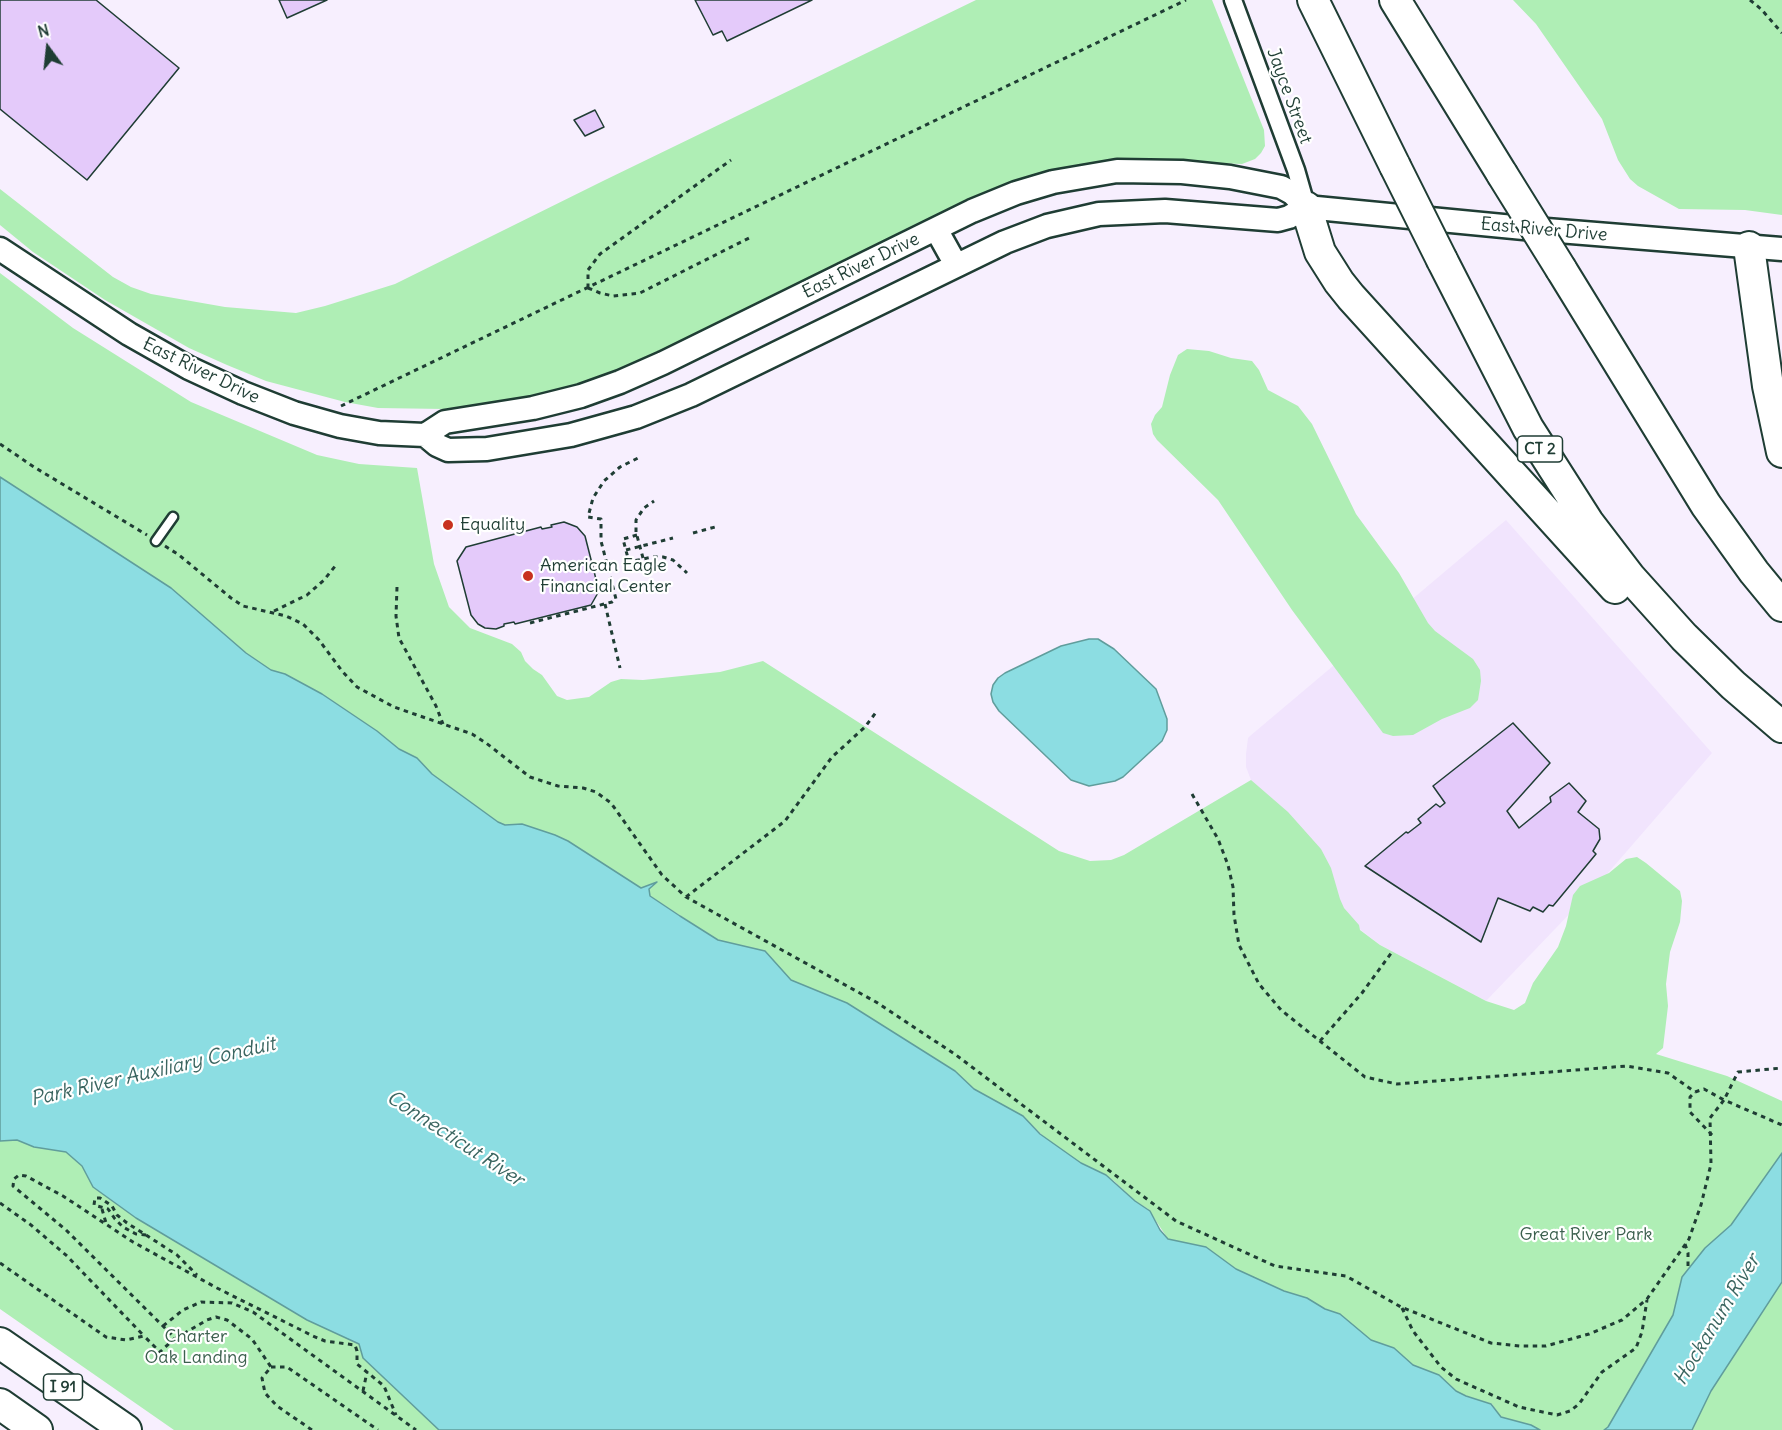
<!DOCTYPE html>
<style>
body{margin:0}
#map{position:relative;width:1782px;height:1430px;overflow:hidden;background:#f7effe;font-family:Delius,sans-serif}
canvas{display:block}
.north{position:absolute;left:18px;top:18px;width:60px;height:60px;-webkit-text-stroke:4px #fff;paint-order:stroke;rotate:345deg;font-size:16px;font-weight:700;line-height:24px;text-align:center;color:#1f3d34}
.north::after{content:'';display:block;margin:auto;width:21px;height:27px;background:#1f3d34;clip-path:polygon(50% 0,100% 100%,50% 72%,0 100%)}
</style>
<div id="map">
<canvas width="1782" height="1430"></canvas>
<div class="north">N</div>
</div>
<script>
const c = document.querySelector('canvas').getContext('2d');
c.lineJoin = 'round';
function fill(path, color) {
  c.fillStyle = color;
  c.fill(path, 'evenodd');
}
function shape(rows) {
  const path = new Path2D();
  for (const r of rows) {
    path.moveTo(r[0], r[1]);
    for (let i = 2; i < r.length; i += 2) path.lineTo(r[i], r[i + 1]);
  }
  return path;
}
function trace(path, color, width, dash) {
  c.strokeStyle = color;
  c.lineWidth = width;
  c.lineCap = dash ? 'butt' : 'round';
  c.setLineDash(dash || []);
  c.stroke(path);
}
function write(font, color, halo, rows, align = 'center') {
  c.font = font + ' Delius,sans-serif';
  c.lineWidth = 4.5;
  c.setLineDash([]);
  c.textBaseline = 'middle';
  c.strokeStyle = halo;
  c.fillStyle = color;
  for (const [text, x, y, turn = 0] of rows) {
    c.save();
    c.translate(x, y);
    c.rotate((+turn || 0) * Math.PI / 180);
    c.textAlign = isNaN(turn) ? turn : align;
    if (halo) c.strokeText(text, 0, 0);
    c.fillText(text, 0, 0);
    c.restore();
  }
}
const built = shape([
 [1506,520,1712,753,1601,881,1486,1001,1380,945,1357,927,1308,867,1251,780,1246,767,1246,754,1248,738,1250,736]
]);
const green = shape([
 [976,0,1212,0,1264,130,1265,146,1261,153,1255,159,1242,164,1125,160,1070,167,1033,176,965,203,637,363,595,379,519,400,444,409,378,408,345,402,266,381,227,365,189,348,105,300,33,252,0,225,0,189,113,277,131,287,151,294,225,307,296,313,325,306,395,284,605,180],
 [1513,0,1782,0,1782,215,1745,210,1679,209,1638,186,1630,179,1618,160,1602,119,1536,24],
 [0,273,73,328,191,402,317,455,359,464,417,468,434,564,449,607,470,628,512,644,521,652,525,661,533,669,542,675,557,696,567,700,589,697,611,682,621,679,643,680,720,672,763,661,1059,851,1090,861,1111,860,1124,855,1251,780,1288,812,1321,849,1331,868,1340,899,1344,908,1359,925,1360,930,1380,945,1486,1001,1514,1010,1525,1003,1533,983,1558,947,1566,926,1573,895,1580,886,1609,873,1626,859,1637,857,1646,863,1680,891,1682,901,1680,922,1670,952,1666,984,1668,1006,1663,1048,1656,1054,1727,1076,1782,1101,1782,1430,1540,1430,1531,1425,1501,1417,1492,1404,1466,1396,1456,1391,1439,1375,1413,1365,1394,1348,1371,1340,1340,1314,1325,1309,1307,1298,1284,1291,1236,1270,1206,1247,1168,1239,1148,1209,1135,1201,1114,1181,1101,1172,1086,1167,1047,1140,1023,1116,974,1089,955,1071,847,1003,791,980,765,951,718,940,650,896,649,889,655,884,641,888,522,824,505,825,498,822,432,774,417,758,399,749,377,731,322,694,285,674,271,670,246,653,171,588,0,477],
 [1187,349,1209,351,1231,358,1252,361,1259,370,1268,390,1298,406,1312,424,1356,514,1399,573,1428,623,1435,631,1473,659,1480,670,1481,681,1478,700,1470,708,1442,719,1413,735,1393,736,1383,733,1292,610,1218,500,1157,440,1153,434,1151,424,1155,415,1162,407,1170,375,1178,355],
 [17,1140,34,1147,66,1152,82,1166,93,1187,136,1218,307,1320,359,1344,363,1358,439,1430,174,1430,0,1309,0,1141]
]);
const water = shape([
 [0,477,171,588,246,653,271,670,285,674,322,694,377,731,399,749,417,758,432,774,498,822,505,825,522,824,555,835,568,841,641,888,657,882,649,889,650,896,680,916,718,940,765,951,791,980,847,1003,955,1071,974,1089,1023,1116,1040,1134,1081,1163,1106,1175,1135,1201,1150,1211,1160,1230,1168,1239,1206,1247,1236,1269,1284,1291,1307,1298,1325,1309,1340,1314,1371,1340,1394,1348,1413,1365,1439,1375,1456,1391,1466,1396,1491,1404,1501,1417,1531,1425,1540,1430,439,1430,363,1358,359,1344,307,1320,136,1218,93,1187,82,1166,66,1152,34,1147,17,1140,0,1141,0,477],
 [1089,639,1098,639,1114,649,1156,689,1167,719,1167,730,1162,741,1123,777,1115,781,1089,786,1071,780,999,711,993,702,991,694,993,685,998,678,1005,673,1061,646,1089,639],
 [1782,1153,1782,1282,1711,1391,1692,1430,1604,1430,1608,1427,1673,1315,1682,1277,1705,1248,1731,1225,1782,1153]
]);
const building = shape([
 [0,0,96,0,179,68,87,180,0,109,0,0],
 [279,0,327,0,287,18,279,0],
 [695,0,812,0,727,41,722,31,713,35,695,0],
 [595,110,604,127,585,136,574,120,595,110],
 [564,522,577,527,585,536,599,591,591,605,515,624,514,622,504,624,504,626,496,629,485,628,478,624,471,615,457,561,466,547,541,527,542,529,552,527,551,525,564,522],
 [1513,723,1550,763,1507,811,1519,828,1551,802,1550,797,1569,783,1586,801,1578,812,1599,829,1600,839,1593,851,1596,854,1553,906,1549,905,1543,912,1533,907,1530,911,1498,898,1481,942,1365,866,1406,832,1408,833,1421,823,1418,819,1436,804,1440,807,1445,803,1433,786,1513,723]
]);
const path = shape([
 [1750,0,1761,9,1782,33],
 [588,288,588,270,600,254,731,160],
 [588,288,600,293,613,296,640,293,749,238],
 [341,406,1186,0],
 [0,444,34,467,147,535],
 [693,533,719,526],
 [637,535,623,539,629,562,652,557,663,557,673,560,687,573],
 [165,546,179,555,231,598,243,606,286,616,303,624,319,640,342,671,357,687,394,707,472,734,486,743,530,777,558,786,583,788,596,792,611,803,662,875,686,897,876,1002,956,1055,1176,1221,1275,1266,1346,1276,1401,1307,1491,1343,1520,1346,1546,1346,1589,1334,1622,1320,1647,1299,1689,1239,1701,1205,1711,1164,1710,1118,1724,1100,1782,1125],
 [626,550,673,538],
 [643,558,636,532,636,520,644,508,654,501],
 [397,587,396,616,399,638,436,706,443,724],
 [605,604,620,668],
 [274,611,307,595,324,580,336,565],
 [530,623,612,602,616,599,601,541,601,519,588,517,593,498,604,481,620,467,638,458],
 [1192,794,1218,839,1228,865,1233,887,1234,915,1239,945,1259,984,1281,1010,1365,1077,1397,1084,1627,1066,1668,1073,1695,1092],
 [686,897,785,821,832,757,865,727,877,711],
 [1320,1041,1362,993,1392,952],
 [1712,1135,1690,1112,1690,1097,1695,1092,1704,1089,1724,1100,1738,1072,1782,1068],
 [0,1203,31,1225,67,1256,144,1336],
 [102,1209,106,1223],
 [146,1235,136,1234,123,1227,115,1219,108,1209,94,1205,95,1198,100,1198,112,1206,117,1215,127,1223,146,1235,177,1255,197,1275],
 [1685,1244,1688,1253,1688,1270],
 [0,1263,106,1337,126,1340,144,1336,160,1352,175,1338,66,1230,13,1186,14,1179,19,1175,26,1176,63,1196,133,1242,217,1288,313,1336,325,1341,355,1345,357,1351,357,1364,384,1386,396,1415],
 [1402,1308,1413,1331,1441,1367,1456,1379,1519,1407,1557,1415,1570,1411,1579,1404,1602,1372,1636,1348,1642,1332,1647,1300],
 [163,1326,183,1310,201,1302,232,1303,253,1312,416,1430],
 [176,1338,207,1320,216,1317,227,1320,252,1339,271,1367,262,1378,265,1393,277,1406,312,1430],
 [271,1367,287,1367,378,1430],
 [363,1391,367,1372]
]);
const lane = shape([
 [156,541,173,517]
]);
const street = shape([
 [1233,0,1296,170,1306,205]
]);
const secondary = shape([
 [936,229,956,265],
 [0,249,129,334,189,368,243,393,294,413,340,426,379,433,425,435,445,422,533,408,581,396,620,382,663,363,972,211,1016,193,1053,182,1117,171,1182,172,1230,177,1281,187,1292,193,1306,207],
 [425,435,437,445,448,450,487,449,571,435,636,417,691,395,1005,242,1047,226,1099,214,1165,211,1278,220,1289,217,1306,207,1534,229,1782,249]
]);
const highway = shape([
 [1313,0,1395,166],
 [1395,0,1502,174],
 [1306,207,1320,252,1339,282,1351,297,1615,588],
 [1749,247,1768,386,1782,452],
 [1442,260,1528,428,1588,522,1630,577,1684,637,1733,685,1782,727],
 [1561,269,1706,505,1754,572,1782,606],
 [0,1343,126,1430],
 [0,1404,37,1430]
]);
const highwayBridge = shape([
 [1395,166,1442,260],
 [1502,174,1561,269]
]);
const markers = [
 [448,525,6,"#c8321e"],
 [528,576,6,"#c8321e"]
];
const shields = [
 [1540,449,45],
 [63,1387,39]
];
const shieldNames = [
 ["CT 2",1540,449],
 ["I 91",63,1387]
];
const streetNames = [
 ["Jayce Street",1289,96,70],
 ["East River Drive",1544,230,5],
 ["East River Drive",861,266,-26],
 ["East River Drive",201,371,26]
];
const poiNames = [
 ["Equality",460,525],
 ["American Eagle",540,566],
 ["Financial Center",540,587]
];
const parkNames = [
 ["Great River Park",1586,1235],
 ["Charter",196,1337],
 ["Oak Landing",196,1358]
];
const waterNames = [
 ["Park River Auxiliary Conduit",153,1072,-13],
 ["Connecticut River",455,1139,33],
 ["Hockanum River",1717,1320,-59]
];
fill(built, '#f1e4fd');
fill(green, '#afeeb5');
fill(water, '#8cdde2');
trace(water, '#609d9c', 1.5);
fill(building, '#e4cafa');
trace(building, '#1f3d34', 1.5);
trace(lane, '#1f3d34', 13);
trace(street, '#1f3d34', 21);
trace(secondary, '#1f3d34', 27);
trace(highway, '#1f3d34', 34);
trace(path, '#1f3d34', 3, [4.5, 4.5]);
trace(lane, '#fff', 8);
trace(street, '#fff', 16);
trace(secondary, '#fff', 22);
trace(highway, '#fff', 30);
trace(highwayBridge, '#1f3d34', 34, []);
trace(highwayBridge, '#fff', 30);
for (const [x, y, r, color] of markers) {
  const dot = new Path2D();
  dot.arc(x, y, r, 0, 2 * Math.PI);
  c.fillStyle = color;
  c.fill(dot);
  trace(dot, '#fff', 2);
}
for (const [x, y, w] of shields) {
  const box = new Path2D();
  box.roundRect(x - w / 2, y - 13, w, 26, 4.5);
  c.fillStyle = '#fff';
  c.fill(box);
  trace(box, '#1f3d34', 1.5);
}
write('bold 16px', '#1f3d34', null, shieldNames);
write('18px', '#1f3d34', '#fff', streetNames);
write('18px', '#1f3d34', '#fff', poiNames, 'left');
write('18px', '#3c604e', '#fff', parkNames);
write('italic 20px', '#3a6560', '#fff', waterNames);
</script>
